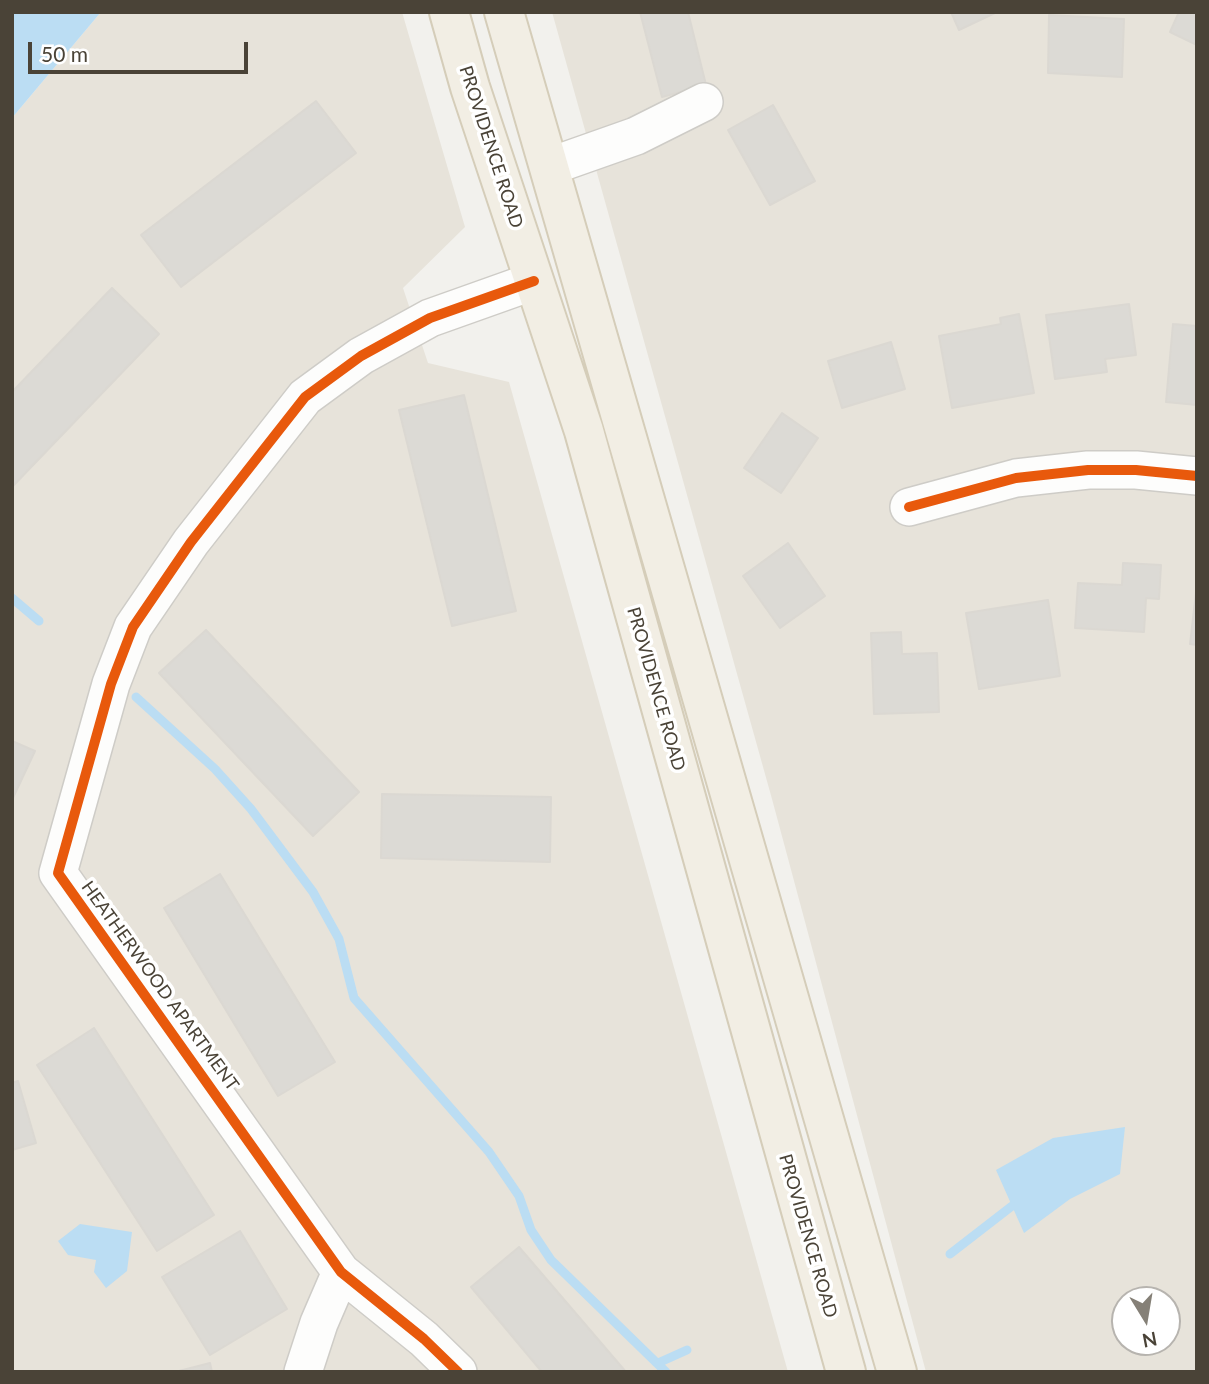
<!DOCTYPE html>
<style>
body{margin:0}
#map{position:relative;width:1209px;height:1384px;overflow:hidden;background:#f2f1ed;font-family:Lato,sans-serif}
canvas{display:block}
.frame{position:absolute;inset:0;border:14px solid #4a4337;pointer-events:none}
.north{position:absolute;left:1111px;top:1286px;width:70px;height:70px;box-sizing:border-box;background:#fff;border:2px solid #b7b4af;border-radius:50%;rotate:169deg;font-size:19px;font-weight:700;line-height:28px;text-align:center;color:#4a4337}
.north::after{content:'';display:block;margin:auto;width:24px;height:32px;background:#858077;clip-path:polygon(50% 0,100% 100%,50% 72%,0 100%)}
.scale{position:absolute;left:28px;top:42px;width:220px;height:32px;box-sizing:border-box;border:4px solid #4a4337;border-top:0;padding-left:9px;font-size:21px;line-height:24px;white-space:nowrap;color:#4a4337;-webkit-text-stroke:5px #fff;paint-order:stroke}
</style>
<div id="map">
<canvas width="1209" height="1384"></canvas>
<div class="frame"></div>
<div class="north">N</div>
<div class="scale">50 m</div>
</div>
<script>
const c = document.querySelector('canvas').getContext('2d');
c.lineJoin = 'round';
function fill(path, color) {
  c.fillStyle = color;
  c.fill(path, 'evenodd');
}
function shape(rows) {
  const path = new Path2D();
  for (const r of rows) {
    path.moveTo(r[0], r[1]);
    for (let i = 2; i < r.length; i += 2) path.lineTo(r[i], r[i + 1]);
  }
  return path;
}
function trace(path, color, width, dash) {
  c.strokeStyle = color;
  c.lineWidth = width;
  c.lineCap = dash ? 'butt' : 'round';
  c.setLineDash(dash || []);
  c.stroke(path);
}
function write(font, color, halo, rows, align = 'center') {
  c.font = font + ' Lato,sans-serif';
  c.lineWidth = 7;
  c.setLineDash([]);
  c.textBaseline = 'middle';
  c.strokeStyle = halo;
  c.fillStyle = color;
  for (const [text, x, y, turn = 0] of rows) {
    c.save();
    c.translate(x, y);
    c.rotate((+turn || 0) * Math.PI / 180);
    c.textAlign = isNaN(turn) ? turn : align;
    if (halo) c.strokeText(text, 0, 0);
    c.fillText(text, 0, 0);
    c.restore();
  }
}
const residential = shape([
 [101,12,402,12,465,227,403,288,428,363,509,382,788,1372,12,1372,12,118],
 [552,12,1197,12,1197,1372,926,1372,772,799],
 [1125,1300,1167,1300,1167,1342,1125,1342]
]);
const water = shape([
 [12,12,101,12,12,118],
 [1125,1127,1120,1174,1070,1199,1024,1233,996,1170,1053,1138],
 [80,1224,132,1232,127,1271,106,1288,94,1272,96,1260,68,1255,58,1241]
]);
const stream = shape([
 [12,598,39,621],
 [136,697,215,769,251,809,313,892,339,939,354,998,489,1152,519,1196,531,1230,551,1260,666,1372],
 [950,1254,1012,1206],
 [658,1363,687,1350]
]);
const building = shape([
 [640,12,688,12,706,85,662,97,640,12],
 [951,12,997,12,959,30,951,12],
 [1179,12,1197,12,1197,45,1170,32,1179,12],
 [1049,15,1124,19,1122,77,1048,73,1049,15],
 [316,101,356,153,181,287,141,235,316,101],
 [773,105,815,181,770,205,728,130,773,105],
 [112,288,159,334,12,487,12,392,112,288],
 [1129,304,1136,355,1105,359,1107,372,1055,379,1046,315,1129,304],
 [1019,314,1034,393,952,408,939,336,1001,324,1000,318,1019,314],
 [1173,324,1197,326,1197,405,1166,402,1173,324],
 [891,342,905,389,842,408,828,361,891,342],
 [464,395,516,611,452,626,399,410,464,395],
 [782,413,818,438,781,493,744,468,782,413],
 [788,543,825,596,780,628,743,576,788,543],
 [1123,563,1161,565,1159,599,1146,598,1144,632,1075,628,1078,583,1122,585,1123,563],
 [1197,584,1197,645,1190,644,1197,584],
 [1048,600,1060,676,979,689,966,613,1048,600],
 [206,630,359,792,313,836,159,673,206,630],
 [901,632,902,654,937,653,939,712,874,714,871,633,901,632],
 [12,741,35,751,12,800,12,741],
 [382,794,551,797,550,862,381,858,382,794],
 [220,874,335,1062,278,1096,164,908,220,874],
 [94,1028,214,1215,157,1251,37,1065,94,1028],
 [18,1081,36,1143,12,1150,12,1083,18,1081],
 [240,1231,287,1309,210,1355,162,1277,240,1231],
 [519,1247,626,1372,542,1372,471,1287,519,1247],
 [210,1363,212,1372,175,1372,210,1363]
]);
const minor = shape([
 [551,166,636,136,704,102],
 [909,507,1016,478,1088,470,1136,470,1197,476],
 [303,1372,319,1323,341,1272],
 [458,1372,424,1339,341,1272,58,873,111,684,133,627,191,542,305,397,361,356,430,318,534,281]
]);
const major = shape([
 [449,12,470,87,584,431,846,1372],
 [504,12,897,1372]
]);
const cycleway = shape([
 [909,507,1016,478,1088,470,1136,470,1197,476],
 [458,1372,424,1339,341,1272,58,873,111,684,133,627,191,542,305,397,361,356,430,318,534,281]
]);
const streetNames = [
 ["PROVIDENCE ROAD",491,147,72],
 ["PROVIDENCE ROAD",656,689,74],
 ["HEATHERWOOD APARTMENT",160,986,54],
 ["PROVIDENCE ROAD",808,1236,74]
];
fill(residential, '#e7e3da');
fill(water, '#bbddf3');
trace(stream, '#bbddf3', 9);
fill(building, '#dcdad5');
trace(building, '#dbd8d2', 2);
trace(minor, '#ceccc7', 40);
trace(major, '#d5cdb9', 42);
trace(minor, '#fdfdfc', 37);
trace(major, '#f2eee4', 38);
trace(cycleway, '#e8590c', 10);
write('18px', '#4a4337', '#fff', streetNames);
</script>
